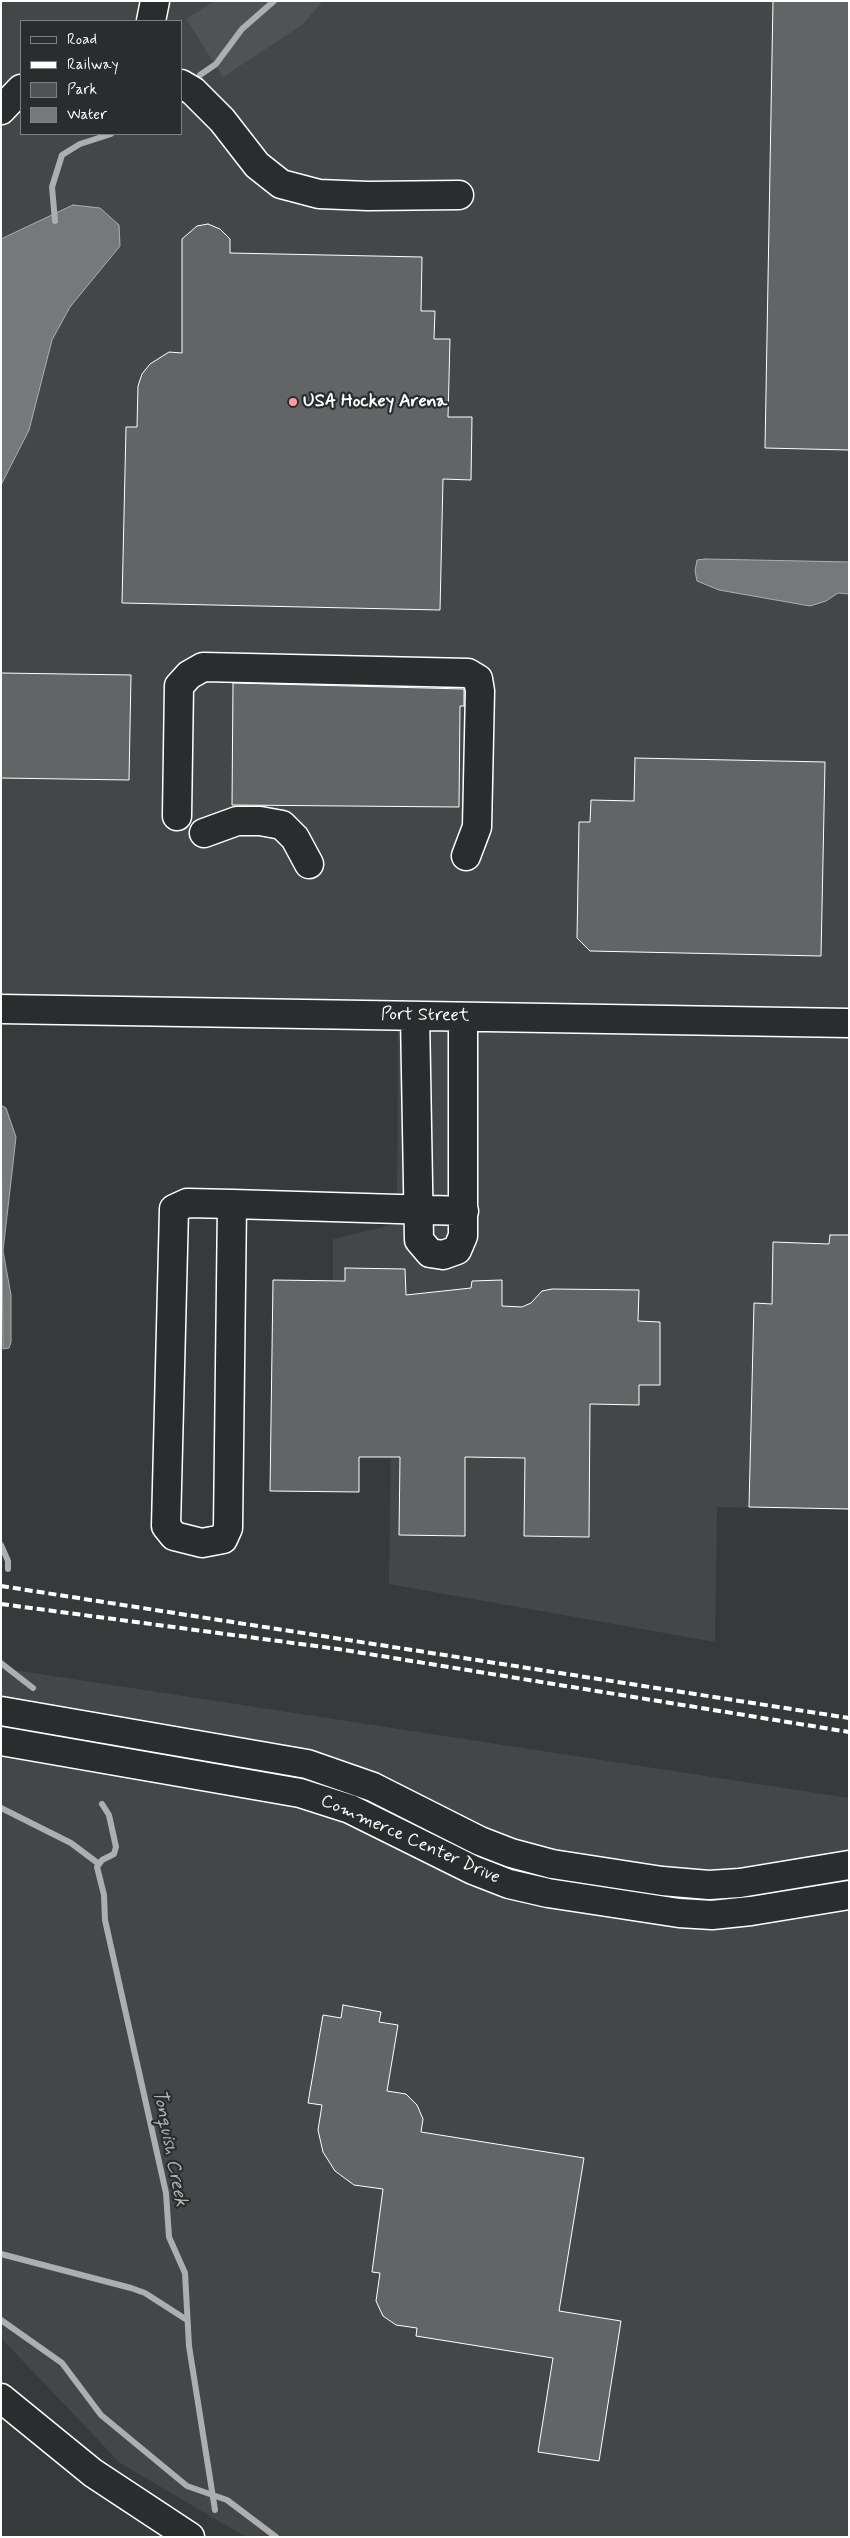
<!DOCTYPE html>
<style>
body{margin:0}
#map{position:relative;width:850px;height:2538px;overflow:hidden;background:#373a3b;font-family:Mynerve,sans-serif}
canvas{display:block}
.frame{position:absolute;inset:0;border:2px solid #fff;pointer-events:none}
.legend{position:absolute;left:20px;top:20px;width:162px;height:115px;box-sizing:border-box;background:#2a2d2e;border:1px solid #7f8182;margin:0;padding:6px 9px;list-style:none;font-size:15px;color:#fff}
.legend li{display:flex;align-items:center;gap:10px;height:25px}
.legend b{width:25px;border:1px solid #7f8182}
</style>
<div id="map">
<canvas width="850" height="2538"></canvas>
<div class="frame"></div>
<ul class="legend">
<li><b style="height:6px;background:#2a2d2e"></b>Road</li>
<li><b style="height:6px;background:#fff"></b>Railway</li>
<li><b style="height:14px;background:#505354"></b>Park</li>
<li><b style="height:14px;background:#767879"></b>Water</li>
</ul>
</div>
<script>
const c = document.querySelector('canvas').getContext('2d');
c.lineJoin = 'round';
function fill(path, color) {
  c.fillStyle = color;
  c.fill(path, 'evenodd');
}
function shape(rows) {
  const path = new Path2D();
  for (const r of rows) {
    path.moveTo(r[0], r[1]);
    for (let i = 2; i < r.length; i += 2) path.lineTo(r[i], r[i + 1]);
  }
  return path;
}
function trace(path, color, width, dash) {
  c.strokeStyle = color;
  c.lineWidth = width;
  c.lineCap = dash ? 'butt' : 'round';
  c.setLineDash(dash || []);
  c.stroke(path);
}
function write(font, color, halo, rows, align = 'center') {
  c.font = font + ' Mynerve,sans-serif';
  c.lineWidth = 4.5;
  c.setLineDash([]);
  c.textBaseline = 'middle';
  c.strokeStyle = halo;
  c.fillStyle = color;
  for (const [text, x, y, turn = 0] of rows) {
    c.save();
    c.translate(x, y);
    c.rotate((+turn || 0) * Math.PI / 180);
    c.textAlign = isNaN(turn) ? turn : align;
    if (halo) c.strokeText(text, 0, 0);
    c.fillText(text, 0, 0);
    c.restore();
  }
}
const built = shape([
 [1,1,849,1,849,1510,717,1507,715,1642,389,1584,391,1430,332,1428,333,1239,397,1224,398,1016,1,1009],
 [21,21,181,21,181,134,21,134],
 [1,1668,849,1798,849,2537,246,2537,120,2463,1,2338]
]);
const green = shape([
 [215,1,323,1,302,25,223,77,186,19]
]);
const water = shape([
 [73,205,100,208,119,225,120,246,70,307,52,340,29,430,1,485,1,239,73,205],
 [705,559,849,562,849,594,838,593,826,601,810,606,719,590,697,581,695,571,697,560,705,559],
 [1,1105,6,1108,16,1137,3,1251,11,1295,11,1342,9,1348,3,1349,1,1105]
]);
const stream = shape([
 [200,75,216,64,242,29,274,1],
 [55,221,52,187,62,155,80,144,111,134],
 [1,1545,8,1561,8,1569],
 [1,1663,33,1688],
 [102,1804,109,1815,116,1847,114,1854,102,1860,97,1867,104,1895,105,1920,166,2193,169,2237,185,2273,189,2346,215,2510],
 [1,1808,71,1843,99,1864],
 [1,2254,131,2288,145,2293,187,2320],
 [1,2320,62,2363,101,2415,187,2486,227,2500,276,2537]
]);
const building = shape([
 [773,1,849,1,849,450,765,448,773,1],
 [208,224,220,229,230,239,230,253,422,257,421,311,435,311,434,339,450,339,448,417,472,417,471,480,443,479,440,610,122,603,126,427,137,427,138,386,142,374,150,364,169,352,182,353,182,239,197,226,208,224],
 [1,673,131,675,129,780,1,778,1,673],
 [233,683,464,689,464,706,460,706,459,807,232,805,233,683],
 [635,758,825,762,821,956,590,951,577,938,579,822,590,822,591,800,634,801,635,758],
 [830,1235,849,1235,849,1509,749,1507,754,1303,772,1304,773,1242,829,1244,830,1235],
 [345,1268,405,1269,406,1295,471,1288,472,1281,502,1280,502,1306,522,1307,531,1303,542,1291,552,1289,639,1290,638,1321,660,1322,660,1385,639,1385,639,1405,590,1404,589,1537,524,1536,525,1458,465,1457,465,1536,399,1535,400,1457,359,1457,359,1492,270,1491,273,1280,345,1281,345,1268],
 [343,2005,381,2012,379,2022,398,2025,387,2091,406,2094,417,2105,423,2119,421,2132,584,2158,559,2311,621,2321,599,2461,538,2452,553,2358,416,2336,417,2328,396,2325,383,2316,376,2301,380,2273,372,2272,383,2189,354,2185,335,2171,323,2152,318,2130,322,2105,308,2103,323,2015,341,2018,343,2005]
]);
const minor = shape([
 [151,21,155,1],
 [181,84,193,91,222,120,257,165,281,184,319,194,368,196,459,195],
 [1,110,21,89],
 [177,816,179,686,189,675,203,667,468,673,478,679,480,691,477,827,466,856],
 [204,833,237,821,260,821,282,825,295,838,309,864],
 [1,1009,849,1023],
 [415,1016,419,1240,430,1253,443,1255,457,1250,463,1236,463,1017],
 [232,1204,187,1203,174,1209,166,1526,174,1536,202,1543,223,1539,228,1528,232,1204,464,1211],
 [1,1711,307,1764,373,1787,480,1841,511,1853,552,1864,662,1881,709,1885,740,1883,849,1865],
 [1,1741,300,1793,350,1809,473,1870,509,1884,548,1893,679,1913,712,1915,751,1911,849,1895]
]);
const highway = shape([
 [1,2398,93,2473,190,2537]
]);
const rail = shape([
 [1,1586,849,1718],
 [1,1604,338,1649,849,1732]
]);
const markers = [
 [293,402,5,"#ff9aa2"]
];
const poiNames = [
 ["USA Hockey Arena",303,402]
];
const streetNames = [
 ["Port Street",425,1016,1],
 ["Commerce Center Drive",410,1840,24]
];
const waterNames = [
 ["Tonquish Creek",169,2148,79]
];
fill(built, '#444748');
fill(green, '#505354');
fill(water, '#767879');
trace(water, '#adaeaf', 1);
trace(stream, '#adaeaf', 6);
fill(building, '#636465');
trace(building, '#fff', 1);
trace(minor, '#fff', 31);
trace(highway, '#fff', 31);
trace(minor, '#2a2d2e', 28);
trace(highway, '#2a2d2e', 28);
trace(rail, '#fff', 4, [8, 4]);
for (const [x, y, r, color] of markers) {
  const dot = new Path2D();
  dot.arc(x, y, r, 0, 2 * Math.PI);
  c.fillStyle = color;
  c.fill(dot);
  trace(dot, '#2a2d2e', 2);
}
write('bold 18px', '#fff', '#2a2d2e', poiNames, 'left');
write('18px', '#fff', '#2a2d2e', streetNames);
write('italic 19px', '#b4b5b5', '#2a2d2e', waterNames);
</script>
